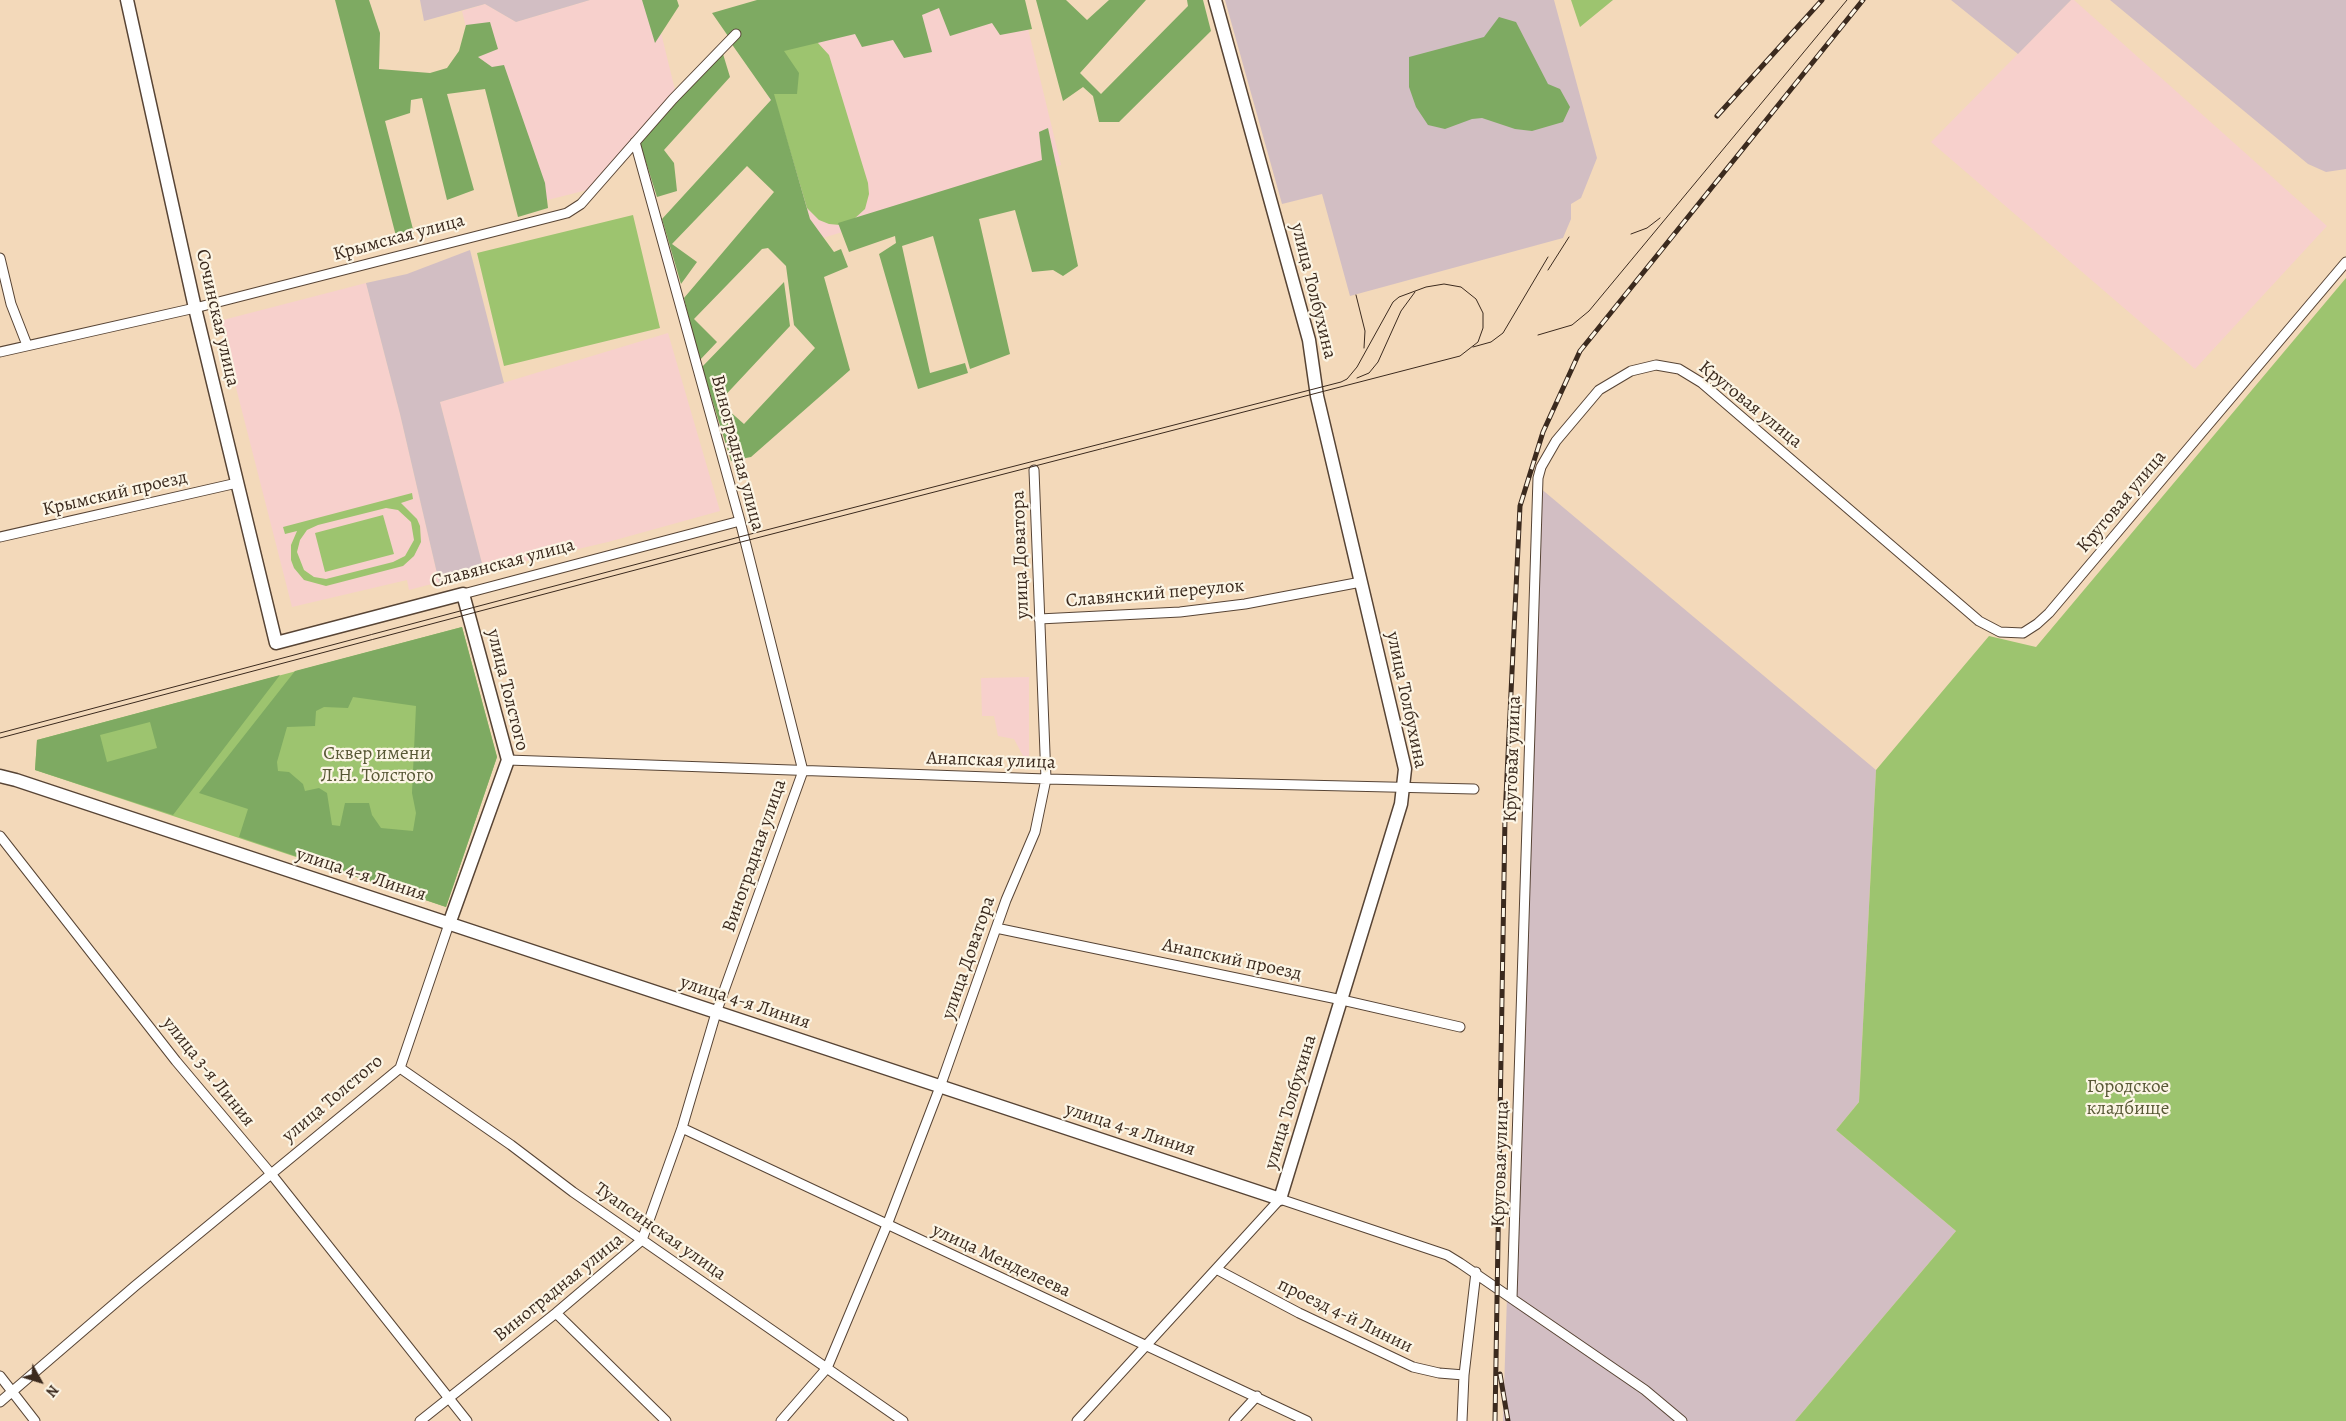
<!DOCTYPE html>
<meta charset="utf-8">
<style>
body{margin:0}
#map{position:relative;width:2346px;height:1421px;overflow:hidden;background:#f3d9ba;font-family:Alegreya,serif}
canvas{display:block}
.north{position:absolute;left:15px;top:1356px;width:50px;height:50px;-webkit-text-stroke:4px #fcf5e5;paint-order:stroke;rotate:129deg;font-size:14px;font-weight:700;line-height:20px;text-align:center;color:#3b2a1e}
.north::after{content:'';display:block;margin:auto;width:18px;height:22px;background:#3b2a1e;clip-path:polygon(50% 0,100% 100%,50% 72%,0 100%)}
</style>
<div id="map">
<canvas width="2346" height="1421"></canvas>
<div class="north">N</div>
</div>
<script>
const c = document.querySelector('canvas').getContext('2d');
c.lineJoin = 'round';
function fill(path, color) {
  c.fillStyle = color;
  c.fill(path, 'evenodd');
}
function shape(rows) {
  const path = new Path2D();
  for (const r of rows) {
    path.moveTo(r[0], r[1]);
    for (let i = 2; i < r.length; i += 2) path.lineTo(r[i], r[i + 1]);
  }
  return path;
}
function trace(path, color, width, dash) {
  c.strokeStyle = color;
  c.lineWidth = width;
  c.lineCap = dash ? 'butt' : 'round';
  c.setLineDash(dash || []);
  c.stroke(path);
}
function write(font, color, halo, rows, align = 'center') {
  c.font = font + ' Alegreya,serif';
  c.lineWidth = 4.5;
  c.setLineDash([]);
  c.textBaseline = 'middle';
  c.strokeStyle = halo;
  c.fillStyle = color;
  for (const [text, x, y, turn = 0] of rows) {
    c.save();
    c.translate(x, y);
    c.rotate((+turn || 0) * Math.PI / 180);
    c.textAlign = isNaN(turn) ? turn : align;
    if (halo) c.strokeText(text, 0, 0);
    c.fillText(text, 0, 0);
    c.restore();
  }
}
const built = shape([
 [590,0,653,0,676,94,587,190,528,205,496,74,479,79,462,11,485,4,516,22],
 [899,0,1021,0,1061,165,813,241,753,47],
 [2071,0,2074,0,2327,226,2195,369,1931,142],
 [366,283,400,414,439,582,409,590,407,580,292,607,219,321],
 [668,333,720,511,608,542,484,571,440,402],
 [1029,677,1029,767,1014,739,998,736,994,716,982,716,981,678]
]);
const industrial = shape([
 [420,0,590,0,516,22,485,4,424,21],
 [1225,0,1554,0,1597,158,1581,198,1571,204,1571,219,1563,238,1350,296,1322,194,1282,204],
 [1951,0,2071,0,2018,54],
 [2110,0,2346,0,2346,169,2326,172,2308,164],
 [470,250,504,383,440,402,484,571,439,582,400,414,366,283,407,274],
 [1533,482,1876,770,1859,1102,1836,1130,1956,1231,1795,1421,1503,1421]
]);
const green = shape([
 [1571,0,1613,0,1580,27],
 [789,40,818,43,829,55,868,183,869,194,865,209,853,220,840,225,829,224,819,220,807,208,769,80],
 [633,215,660,328,504,366,477,253],
 [2346,278,2346,1421,1795,1421,1956,1231,1836,1130,1859,1102,1876,770,1989,636,2036,647],
 [412,493,413,499,401,503,417,519,420,526,421,542,414,556,403,566,326,586,304,580,294,568,291,560,291,545,297,531,285,534,283,527],
 [386,508,398,510,411,522,414,540,405,556,393,562,326,579,314,577,304,570,297,552,300,540,307,530,318,525],
 [383,515,394,554,325,572,315,533],
 [462,627,497,757,446,907,35,770,37,740]
]);
const forest = shape([
 [335,0,369,0,380,33,379,69,430,73,447,68,459,51,466,25,490,22,498,49,478,57,492,67,504,65,545,183,548,208,518,217,485,89,447,94,474,190,447,200,422,98,411,100,410,113,385,121,414,233,397,240],
 [642,0,677,0,679,6,655,43],
 [757,0,1025,0,1032,29,1000,35,992,23,950,36,939,8,922,15,932,52,904,58,893,40,862,47,855,34,784,51,799,73,797,94,774,94,810,219,834,252,841,249,848,267,824,277,850,370,751,457,731,461,702,367,784,282,790,326,719,402,744,424,815,348,794,325,786,266,768,248,762,249,694,319,717,342,699,361,684,298,774,192,747,166,672,244,697,262,681,284,662,219,771,100,731,43,738,34,733,30,728,36,712,13],
 [1036,0,1066,0,1087,20,1109,0,1146,0,1080,73,1101,94,1188,6,1187,0,1203,0,1211,31,1119,122,1099,122,1093,96,1083,87,1063,101],
 [1499,17,1516,22,1548,84,1560,89,1570,107,1563,122,1532,131,1515,129,1482,118,1472,119,1445,129,1428,125,1416,107,1409,87,1409,57,1484,37],
 [723,54,730,77,664,150,674,163,677,191,657,197,639,140],
 [1048,128,1078,266,1063,276,1053,270,1032,272,1015,210,979,219,1010,354,970,369,933,236,902,246,930,373,965,363,968,373,918,389,879,254,896,243,895,236,849,252,838,223,1042,160,1039,132],
 [462,627,497,757,446,907,239,837,248,809,199,793,295,671],
 [353,697,416,706,412,793,416,813,413,831,381,828,372,815,369,803,345,803,340,826,332,825,327,793,319,788,305,791,303,784,289,772,278,771,277,762,287,727,315,726,316,711,324,707,348,708],
 [280,675,173,815,35,770,37,740],
 [150,722,157,748,107,762,100,735]
]);
const street = shape([
 [0,258,11,304,27,345],
 [0,352,195,308,567,213,581,204,673,99,736,34],
 [0,537,237,483],
 [463,594,740,521],
 [1039,619,1180,612,1245,604,1361,582],
 [508,760,1046,779,1474,789],
 [0,836,176,1061,272,1175,467,1421],
 [996,928,1342,1000,1460,1027],
 [400,1068,511,1145,573,1192,903,1421],
 [682,1128,1307,1421],
 [1216,1269,1299,1313,1413,1367,1439,1373,1464,1375],
 [1512,1298,1538,478,1541,467,1556,441,1599,390,1631,371,1656,365,1679,369,1702,383,1979,621,2000,632,2023,633,2037,624,2049,613,2346,262],
 [556,1313,666,1421],
 [0,1376,35,1421],
 [0,1402,135,1286,400,1068,449,924],
 [420,1421,556,1313,642,1240,682,1128,716,1013,803,771,740,521,635,142],
 [781,1421,827,1368,887,1225,940,1087,1006,900,1035,832,1046,779,1034,470],
 [1077,1421,1280,1199,1447,1255,1460,1263,1645,1390,1682,1421],
 [1234,1421,1257,1396],
 [1462,1421,1464,1375,1476,1272]
]);
const secondary = shape([
 [127,0,195,308,276,643,463,594,508,760,449,924],
 [0,776,16,780,1280,1199,1401,804,1405,769,1317,396,1309,340,1215,0]
]);
const tram = shape([
 [1631,234,1647,228,1660,218],
 [1548,270,1569,237],
 [1356,295,1365,331,1364,348],
 [1538,335,1572,325,1589,311,1847,0],
 [1473,347,1491,342,1503,333,1548,257],
 [1357,378,1369,373,1378,362,1401,311,1415,292],
 [0,733,743,536,1341,382,1347,379,1357,367,1393,302,1399,297,1426,287,1444,284,1461,287,1476,299,1483,313,1483,328,1478,342,1460,356,745,541,0,738]
]);
const rail = shape([
 [1717,116,1822,0],
 [1500,1374,1508,1421],
 [1495,1421,1505,817,1520,506,1543,432,1580,351,1863,0]
]);
const streetNames = [
 ["Крымская улица",399,238,-15],
 ["улица Толбухина",1313,291,76],
 ["Сочинская улица",217,318,77],
 ["Круговая улица",1750,405,39],
 ["Виноградная улица",737,453,75],
 ["Крымский проезд",115,494,-13],
 ["Круговая улица",2122,502,-50],
 ["улица Доватора",1021,555,-92],
 ["Славянская улица",503,564,-15],
 ["Славянский переулок",1155,594,-5],
 ["улица Толстого",507,690,76],
 ["улица Толбухина",1406,700,78],
 ["Круговая улица",1513,759,-88],
 ["Анапская улица",991,761,2],
 ["Виноградная улица",755,856,-71],
 ["улица 4-я Линия",361,875,18],
 ["улица Доватора",969,958,-71],
 ["Анапский проезд",1232,960,12],
 ["улица 4-я Линия",745,1003,18],
 ["улица 3-я Линия",208,1072,51],
 ["улица Толстого",333,1099,-40],
 ["улица Толбухина",1291,1102,-73],
 ["улица 4-я Линия",1130,1130,18],
 ["Круговая улица",1501,1164,-88],
 ["Туапсинская улица",660,1232,35],
 ["улица Менделеева",1001,1261,25],
 ["Виноградная улица",559,1288,-39],
 ["проезд 4-й Линии",1345,1316,26]
];
const parkNames = [
 ["Сквер имени",377,754],
 ["Л.Н. Толстого",377,776],
 ["Городское",2128,1087],
 ["кладбище",2128,1109]
];
fill(built, '#f7d0cc');
fill(industrial, '#d2bec3');
fill(green, '#9dc46f');
fill(forest, '#7eaa62');
trace(street, '#574435', 11);
trace(secondary, '#574435', 15);
trace(street, '#fff', 9);
trace(secondary, '#fff', 12);
trace(tram, '#3b2a1e', 1);
trace(rail, '#3b2a1e', 5);
trace(rail, '#fcf5e5', 3, [9]);
write('19px', '#3b2a1e', '#fcf5e5', streetNames);
write('19px', '#585836', '#fcf5e5', parkNames);
</script>
